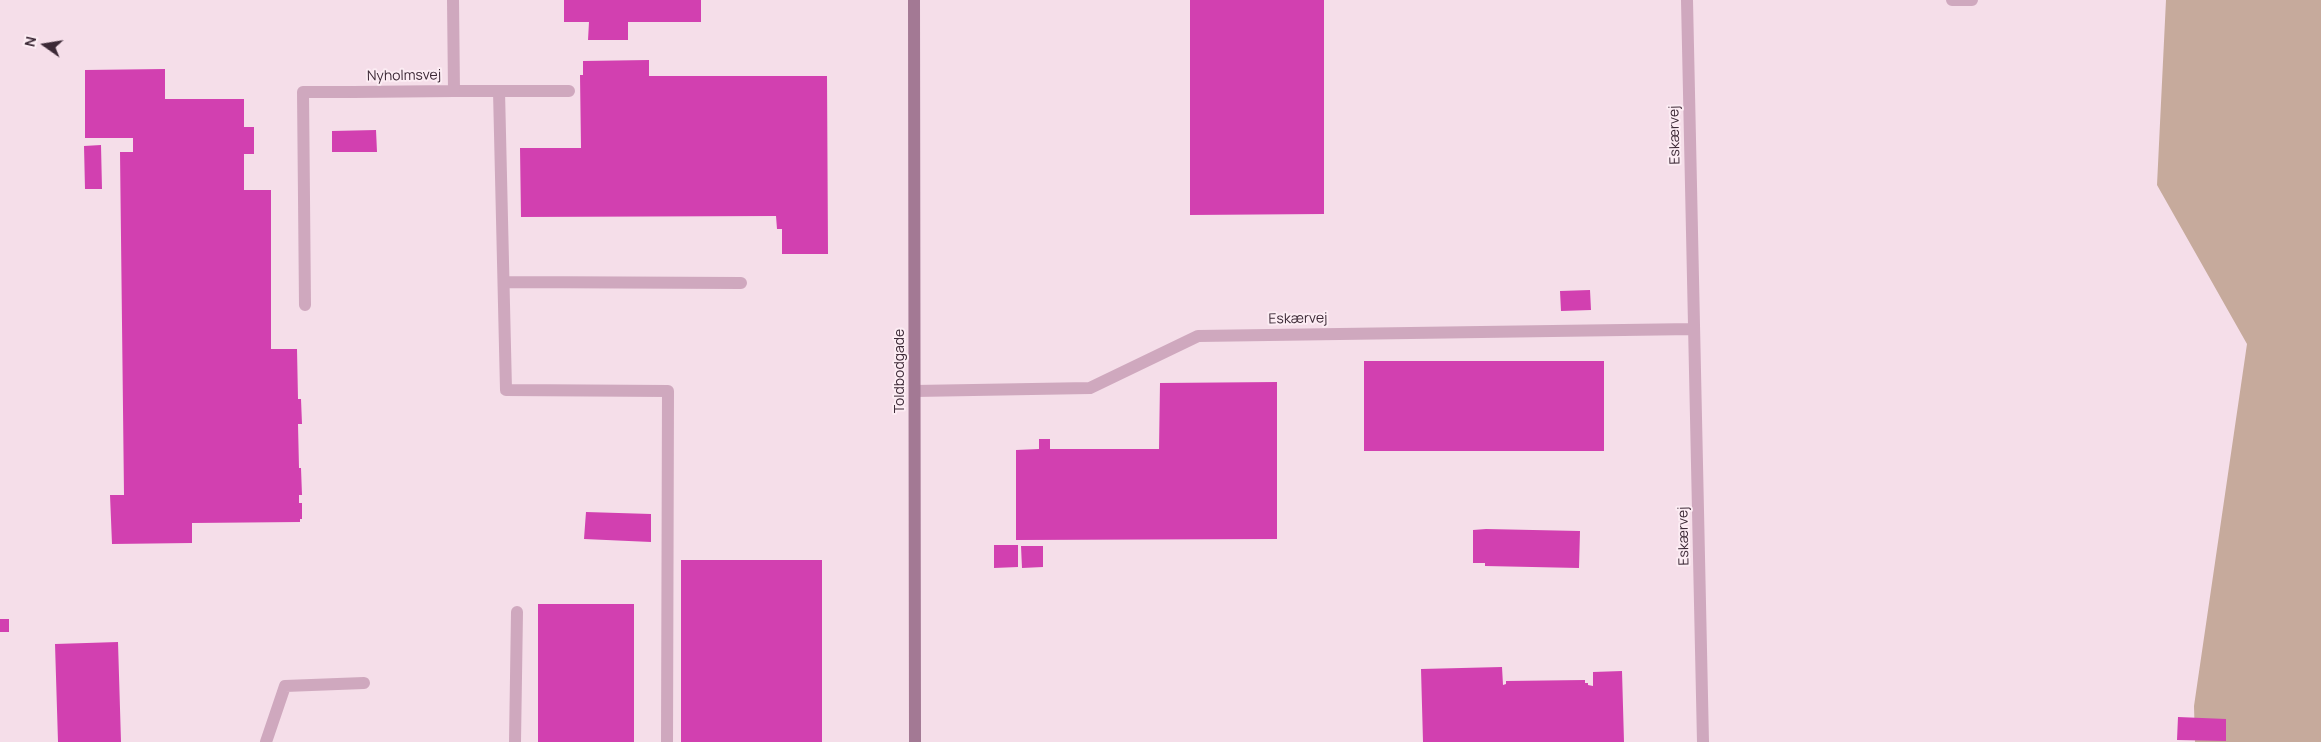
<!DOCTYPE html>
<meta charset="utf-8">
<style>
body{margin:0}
#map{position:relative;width:2321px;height:742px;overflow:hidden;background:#f5dee9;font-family:Manrope,sans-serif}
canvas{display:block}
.north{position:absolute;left:20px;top:20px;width:50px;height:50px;-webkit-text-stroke:4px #fcecf3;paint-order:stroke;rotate:283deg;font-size:14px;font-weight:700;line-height:20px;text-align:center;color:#3c2936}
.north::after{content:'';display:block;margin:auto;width:18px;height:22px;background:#3c2936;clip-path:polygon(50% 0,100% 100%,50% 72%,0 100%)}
</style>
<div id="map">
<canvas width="2321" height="742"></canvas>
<div class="north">N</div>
</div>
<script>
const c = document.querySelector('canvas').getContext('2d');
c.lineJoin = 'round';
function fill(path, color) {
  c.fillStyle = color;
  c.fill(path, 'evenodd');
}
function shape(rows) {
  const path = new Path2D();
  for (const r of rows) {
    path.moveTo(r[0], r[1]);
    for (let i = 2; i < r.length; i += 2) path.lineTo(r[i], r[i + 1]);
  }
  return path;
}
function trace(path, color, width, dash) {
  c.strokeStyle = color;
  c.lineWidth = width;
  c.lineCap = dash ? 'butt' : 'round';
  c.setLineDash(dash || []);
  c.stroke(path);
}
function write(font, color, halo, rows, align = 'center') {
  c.font = font + ' Manrope,sans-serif';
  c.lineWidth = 4;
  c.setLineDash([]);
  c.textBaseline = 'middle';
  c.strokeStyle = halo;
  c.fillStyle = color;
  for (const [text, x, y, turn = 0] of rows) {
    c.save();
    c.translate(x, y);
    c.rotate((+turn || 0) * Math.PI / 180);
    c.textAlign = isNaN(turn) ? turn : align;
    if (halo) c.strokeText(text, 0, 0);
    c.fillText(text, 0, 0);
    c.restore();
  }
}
const green = shape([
 [2166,0,2321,0,2321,742,2195,742,2194,706,2247,344,2157,185]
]);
const building = shape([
 [564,0,701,0,701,22,628,22,628,40,588,40,589,22,564,22],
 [1190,0,1324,0,1324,214,1190,215],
 [649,60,649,76,827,76,828,254,782,254,782,229,777,229,776,216,521,217,520,148,581,148,580,75,583,75,583,61],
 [165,69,165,99,244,99,244,127,254,127,254,154,244,154,244,190,271,190,271,349,297,349,298,399,301,399,302,424,298,424,299,468,301,468,302,495,299,495,299,503,302,503,302,519,300,519,300,522,192,523,192,543,112,544,110,495,124,495,120,152,133,152,133,138,85,138,85,70],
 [376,130,377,152,332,152,332,131],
 [101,145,102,189,85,189,84,146],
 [1590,290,1591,310,1561,311,1560,291],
 [1364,361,1604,361,1604,451,1364,451],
 [1277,382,1277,539,1016,540,1016,450,1039,449,1039,439,1050,439,1050,449,1159,449,1160,383],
 [586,512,651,514,651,542,584,539],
 [1486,529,1580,531,1579,568,1485,566,1485,563,1473,563,1473,530],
 [994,545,1018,545,1018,567,994,568],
 [1021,546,1043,546,1043,567,1022,568],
 [681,560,822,560,822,742,681,742],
 [538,604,634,604,634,742,538,742],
 [0,619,9,619,9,632,0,632],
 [118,642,121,742,58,742,55,644],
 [1502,667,1503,685,1506,684,1506,681,1585,680,1585,683,1588,683,1588,685,1593,686,1593,672,1622,671,1624,742,1423,742,1421,669],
 [2178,717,2226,719,2226,741,2177,740]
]);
const lane = shape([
 [1952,0,1972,0],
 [454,91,569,91],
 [499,91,506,390,668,391,667,742],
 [504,282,741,283],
 [305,305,303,92,353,92],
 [266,742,285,686,364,683],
 [515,742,517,612]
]);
const street = shape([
 [1687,0,1703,742],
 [353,92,454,91,453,0],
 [915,391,1090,388,1198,336,1694,329]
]);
const secondary = shape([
 [914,0,915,742]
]);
const streetNames = [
 ["Nyholmsvej",404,76,-1],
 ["Eskærvej",1675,135,-91],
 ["Eskærvej",1298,319,-1],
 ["Toldbodgade",900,371,-90],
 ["Eskærvej",1684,536,-91]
];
fill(green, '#c6aa9c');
fill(building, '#d240b0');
trace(lane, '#cfa8be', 12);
trace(street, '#cfa8be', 12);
trace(secondary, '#a37994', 12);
write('14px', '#3c2936', '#fcecf3', streetNames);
</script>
